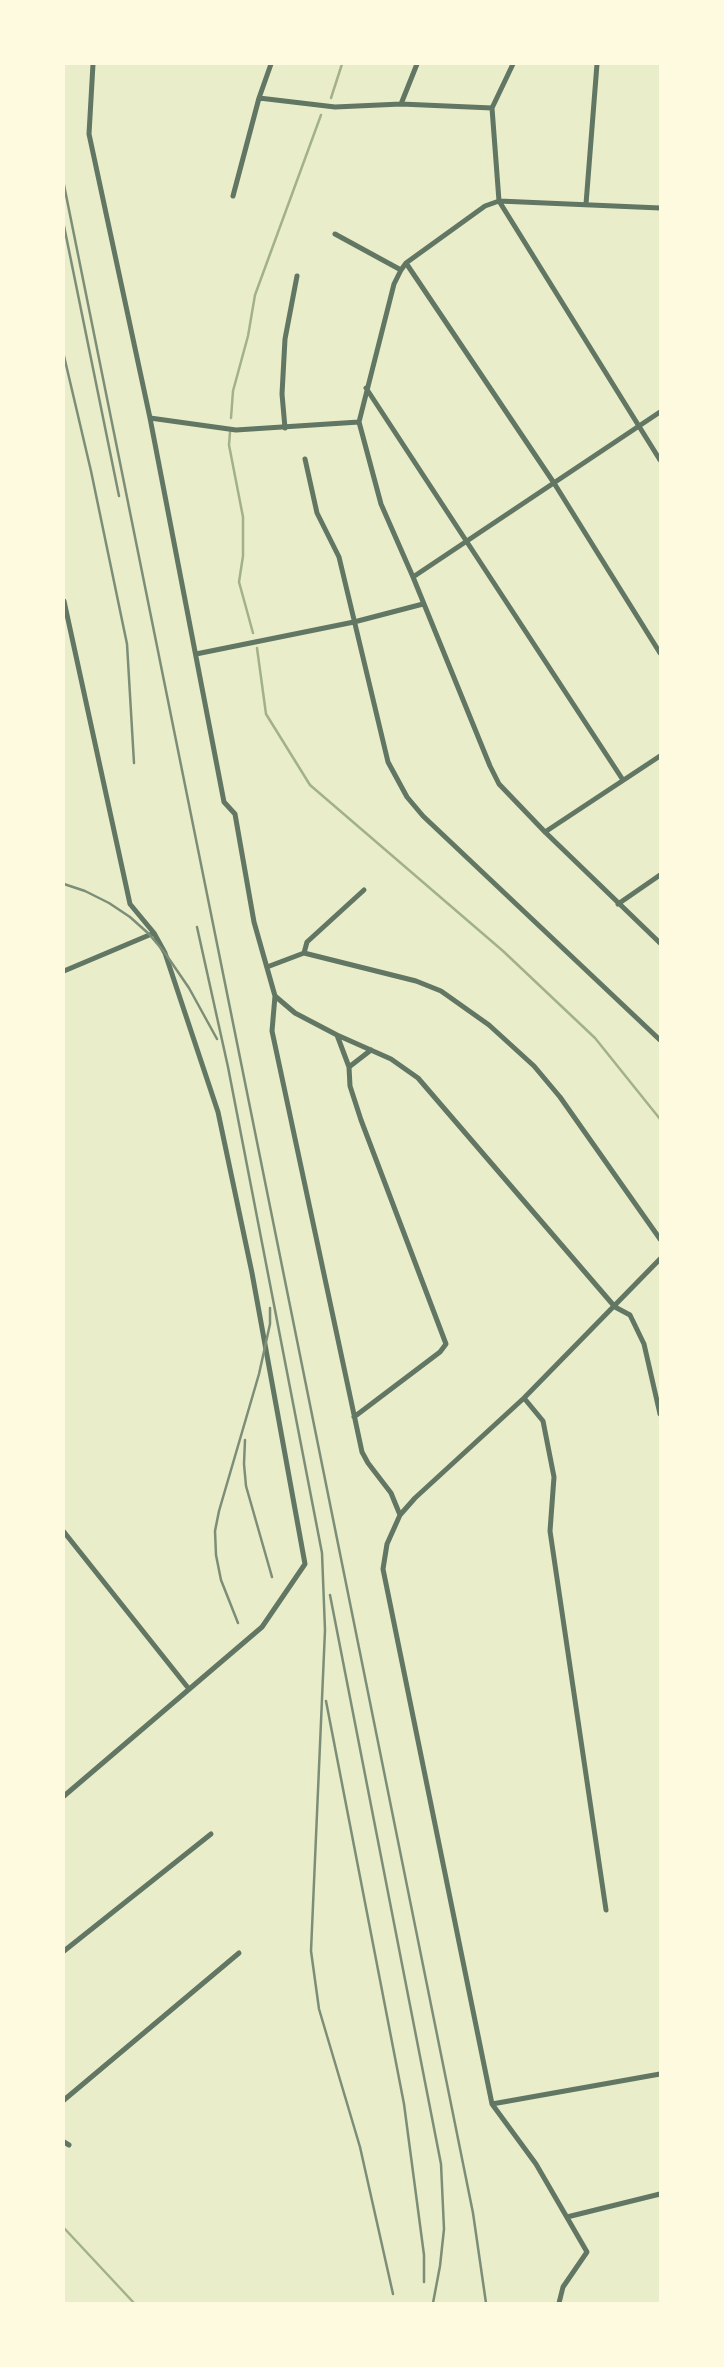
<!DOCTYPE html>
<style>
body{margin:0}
#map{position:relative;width:724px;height:2367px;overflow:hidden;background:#e9edc9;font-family:"Sofia Sans Condensed",sans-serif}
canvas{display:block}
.frame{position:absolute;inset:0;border:65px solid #fefae0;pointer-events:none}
</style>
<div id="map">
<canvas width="724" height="2367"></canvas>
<div class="frame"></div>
</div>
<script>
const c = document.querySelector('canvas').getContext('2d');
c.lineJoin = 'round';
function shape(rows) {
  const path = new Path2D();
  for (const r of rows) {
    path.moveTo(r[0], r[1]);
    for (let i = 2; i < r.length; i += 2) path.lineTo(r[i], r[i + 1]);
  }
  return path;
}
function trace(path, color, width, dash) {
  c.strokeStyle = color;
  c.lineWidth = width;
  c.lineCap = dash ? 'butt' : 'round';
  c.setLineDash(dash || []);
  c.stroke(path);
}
const stream = shape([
 [331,98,342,64],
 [231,418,233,391,248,336,255,295,321,115],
 [230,432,229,445,243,517,243,556,239,582,253,633],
 [257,648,266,714,310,785,503,951,595,1038,660,1119],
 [64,2228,134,2303]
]);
const minor = shape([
 [93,64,89,134,150,418,224,802,235,814,254,922,275,996,295,1013,337,1035,391,1059,418,1078,615,1307,630,1315,644,1344,660,1414],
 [513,64,492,108,499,201,660,460],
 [259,98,335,107,401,104,492,108],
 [401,104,417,64],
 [233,196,259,98,271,64],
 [586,204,597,64],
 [660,208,499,201,485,206,406,263,401,270,394,284,359,422,381,504,413,577,490,766,499,784,545,832,660,943],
 [335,234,401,270],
 [406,263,554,483,660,653],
 [366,388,623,780],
 [150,418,236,430,359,422],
 [285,428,282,394,285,339,297,276],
 [305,459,317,513,339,557,388,762,407,797,423,816,660,1040],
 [413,577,660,412],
 [64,601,130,904,154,933,165,953,218,1112,252,1273,305,1564,262,1627,64,1796],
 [196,654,354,622,423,604],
 [545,832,660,756],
 [618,904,660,875],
 [304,953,307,942,364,890],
 [267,967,304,953,416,981,441,991,489,1025,534,1066,560,1097,660,1239],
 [64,971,154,933],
 [275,996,272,1031,362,1452,368,1463,391,1493,400,1515],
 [337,1035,349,1067,350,1086,361,1120,446,1344,440,1352,354,1417],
 [349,1067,371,1050],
 [524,1398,543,1421,554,1477,550,1531,606,1910],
 [64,1532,189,1689],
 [64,1951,211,1834],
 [64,2100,239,1953],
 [492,2104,660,2074],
 [64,2142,69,2145],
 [567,2217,660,2194],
 [559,2303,563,2287,587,2252,536,2164,492,2104,383,1569,387,1544,400,1515,415,1498,524,1398,660,1259]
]);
const rail = shape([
 [64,185,473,2213,486,2303],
 [64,226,119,496],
 [64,356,91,471,127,644,134,763],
 [64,884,85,891,109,903,130,917,149,934,165,953,189,988,217,1039],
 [197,927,228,1067,322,1553,325,1630,311,1951,319,2009,360,2147,393,2294],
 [245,1440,244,1464,246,1486,272,1577],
 [330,1595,441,2164,444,2229,440,2266,433,2303],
 [238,1623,221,1580,216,1555,215,1531,219,1511,259,1374,270,1324,270,1308],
 [326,1701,404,2104,424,2255,424,2282]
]);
trace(stream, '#a3b18a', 2.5);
trace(minor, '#617663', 5);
trace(rail, '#7c8e77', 2.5);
</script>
